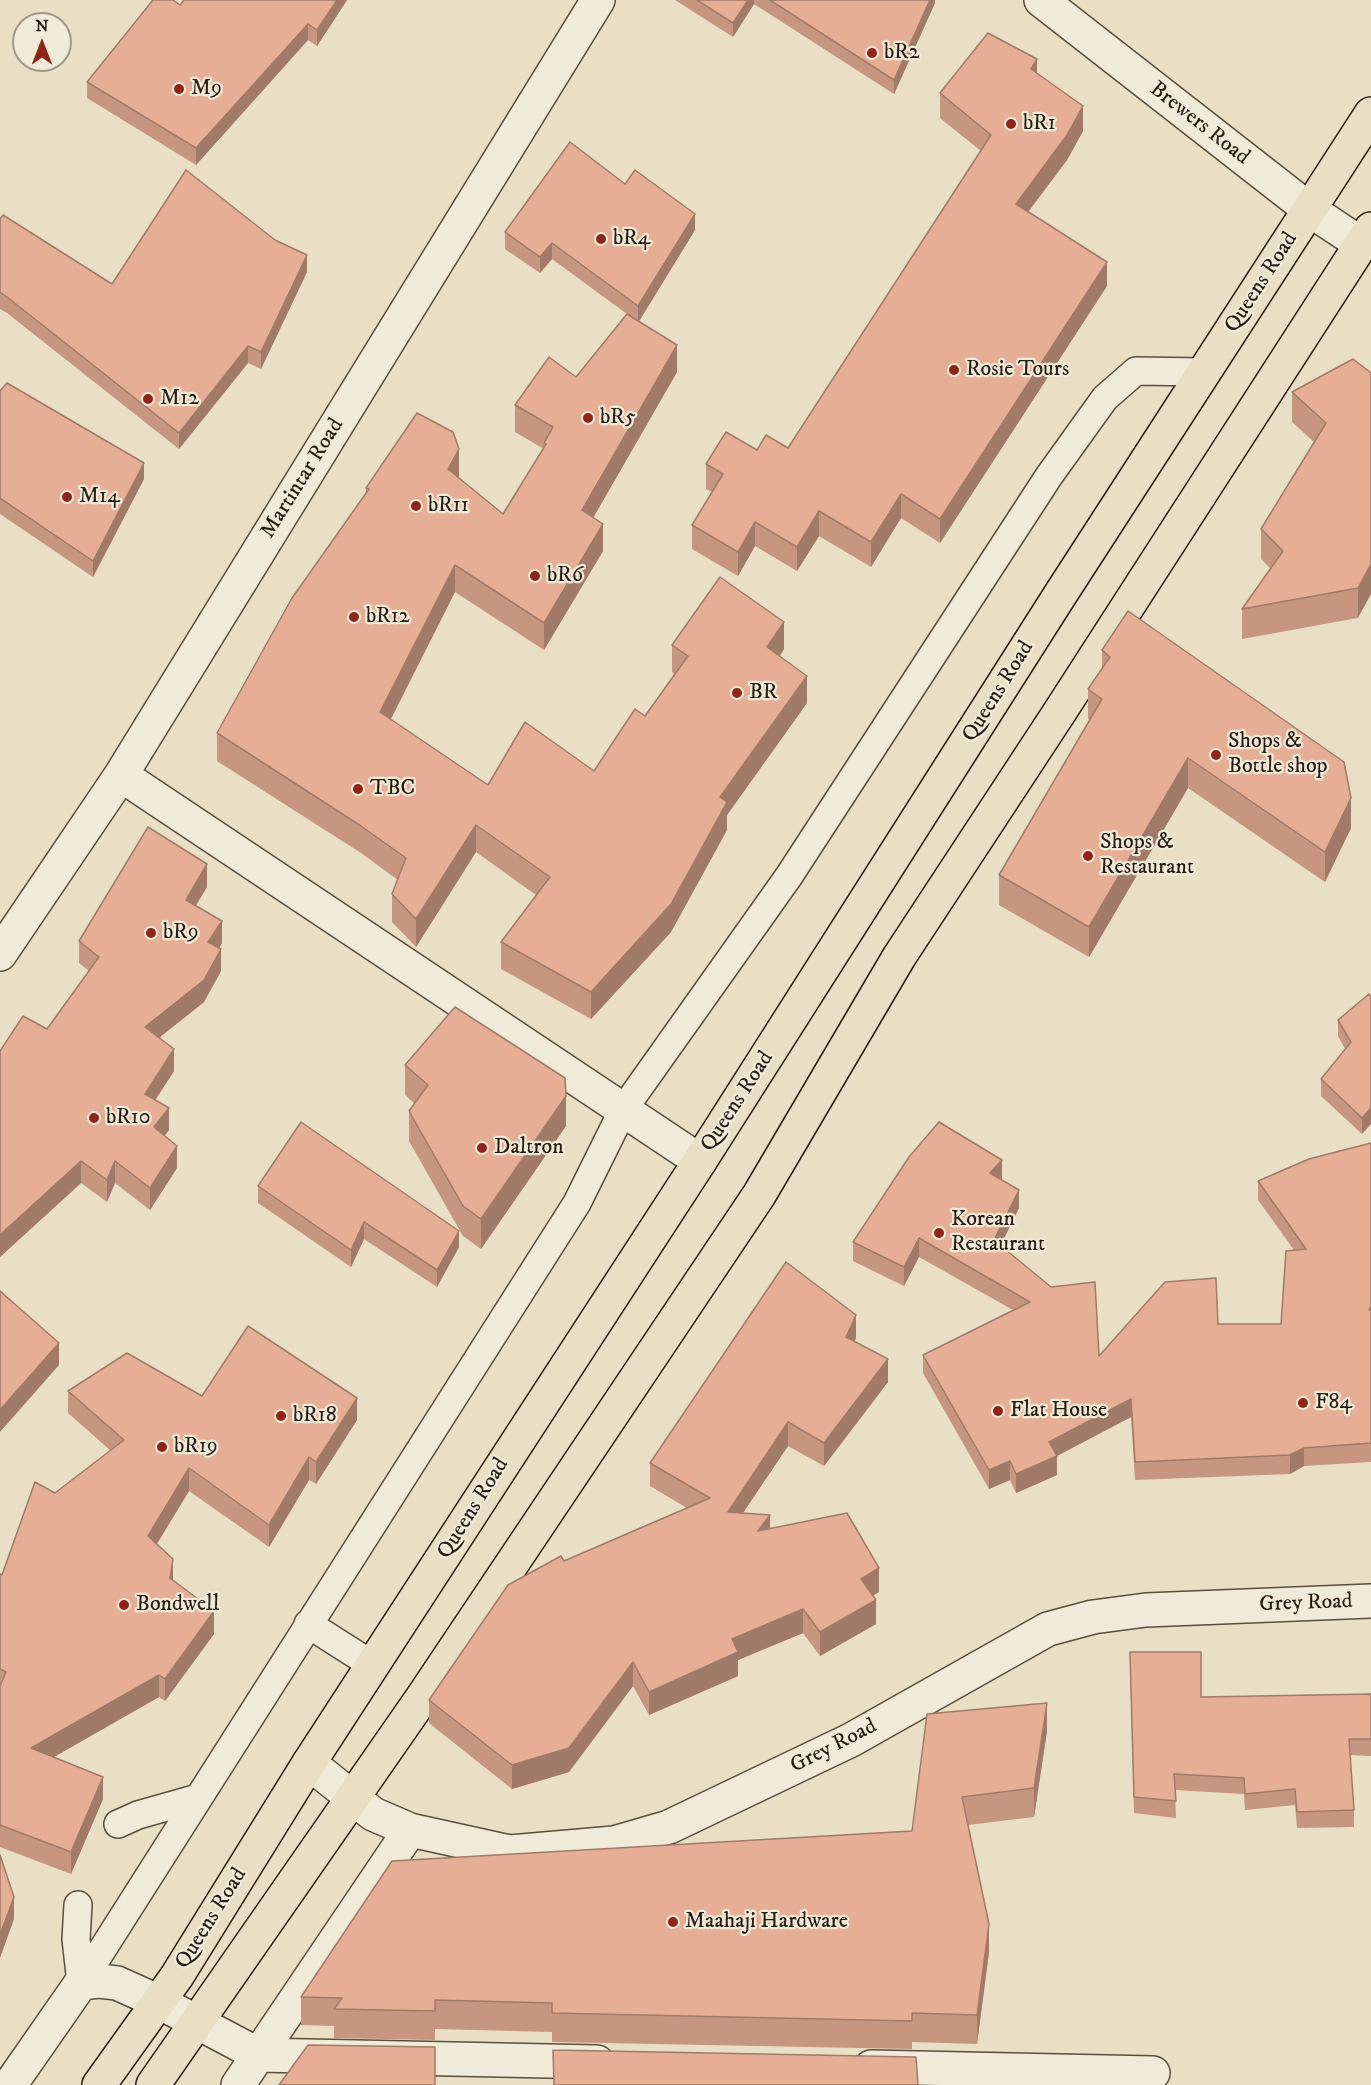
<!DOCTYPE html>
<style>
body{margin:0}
#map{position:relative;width:1371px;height:2085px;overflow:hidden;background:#e8dfc4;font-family:"IM FELL DW Pica",serif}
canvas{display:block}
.north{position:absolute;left:12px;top:12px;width:60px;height:60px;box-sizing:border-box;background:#f0ead9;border:2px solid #a0988a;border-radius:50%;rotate:0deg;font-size:16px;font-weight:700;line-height:24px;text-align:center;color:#291d13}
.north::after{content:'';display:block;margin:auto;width:21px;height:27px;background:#8f2418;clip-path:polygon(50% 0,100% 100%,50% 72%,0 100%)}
</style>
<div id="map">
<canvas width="1371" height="2085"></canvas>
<div class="north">N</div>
</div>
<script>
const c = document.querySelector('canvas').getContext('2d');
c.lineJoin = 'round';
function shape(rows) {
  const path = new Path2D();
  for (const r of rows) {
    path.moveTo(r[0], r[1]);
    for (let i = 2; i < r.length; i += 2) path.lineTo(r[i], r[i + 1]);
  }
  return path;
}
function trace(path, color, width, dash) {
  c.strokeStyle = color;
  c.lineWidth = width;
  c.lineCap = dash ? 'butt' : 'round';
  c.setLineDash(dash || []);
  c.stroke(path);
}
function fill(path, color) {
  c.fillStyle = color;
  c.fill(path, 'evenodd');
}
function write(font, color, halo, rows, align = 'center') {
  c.font = font + ' "IM FELL DW Pica",serif';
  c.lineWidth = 4.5;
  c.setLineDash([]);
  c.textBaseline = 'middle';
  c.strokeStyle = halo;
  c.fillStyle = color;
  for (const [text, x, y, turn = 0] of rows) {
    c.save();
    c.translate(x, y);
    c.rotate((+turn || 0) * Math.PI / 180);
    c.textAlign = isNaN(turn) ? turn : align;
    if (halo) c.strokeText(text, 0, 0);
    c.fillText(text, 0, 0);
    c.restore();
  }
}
const service = shape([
 [308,1624,374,1666],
 [118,1824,138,1815,198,1798],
 [78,1905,76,1939,81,1983],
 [81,1983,577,1203,623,1110,789,876,1049,476,1105,398,1136,371,1205,372]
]);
const minor = shape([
 [1041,0,1310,210,1361,244],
 [121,775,700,1161],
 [0,954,121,775,598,0],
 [309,1763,373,1814,410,1830,510,1852,614,1843,669,1827,851,1740,1048,1629,1093,1617,1146,1610,1371,1601],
 [871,2067,1153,2073],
 [10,2085,81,1983,99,1981,117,1983,157,2001,259,2055,597,2062],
 [238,2085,410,1830]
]);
const primary = shape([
 [99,2085,177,1976,309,1763,700,1161,1060,595,1371,114],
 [153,2085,422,1698,759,1195,899,957,1059,713,1371,229]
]);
const wall = shape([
 [184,0,347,0,317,46,308,40,196,165,87,98,87,82,180,5],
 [675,0,935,0,935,3,894,94,754,4,733,37],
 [1037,74,1083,131,1067,160,1028,212,1107,286,940,543,901,518,871,567,819,536,797,571,755,546,738,576,692,549,692,525,712,492,706,489,706,464,757,450,788,448,981,151,940,118,940,93],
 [625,184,695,230,639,321,677,372,593,518,603,551,544,650,455,592,391,719,488,785,594,771,645,716,674,674,672,672,672,645,784,649,780,656,807,703,727,815,727,830,671,932,591,1019,501,969,501,942,536,895,476,852,416,947,392,922,392,894,398,880,361,853,217,761,217,733,366,493,366,488,459,478,503,514,544,449,515,432,515,405,576,377,627,314,552,259,540,273,505,249,505,232],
 [0,219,112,284,307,272,261,369,248,363,179,449,7,313,0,309],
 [1371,373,1358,618,1242,639,1242,609,1270,568,1261,559,1261,529,1314,442,1292,422,1292,392],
 [0,391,144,479,93,577,0,514],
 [1102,650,1351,828,1325,882,1188,788,1089,957,999,905,999,875,1090,720,1088,719,1088,689,1102,668],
 [207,887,196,905,222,943,219,948,221,971,204,1002,160,1037,174,1071,155,1100,169,1130,164,1136,177,1168,150,1210,115,1183,107,1202,81,1183,0,1257,0,1051,47,1029,89,971,79,963,79,941],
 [1369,994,1362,1134,1321,1096,1321,1079,1345,1049,1338,1036,1338,1020],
 [405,1065,566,1126,481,1249,463,1236,409,1141,409,1111,415,1104,405,1095],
 [1371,1143,1371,1462,1304,1466,1290,1474,1135,1480,1131,1417,1057,1456,1057,1475,1016,1493,1010,1480,989,1489,923,1373,923,1355,1013,1310,919,1257,904,1286,853,1261,853,1242,1002,1179,1001,1180,1019,1208,1000,1245,1099,1356,1218,1324,1281,1324,1294,1250,1258,1200,1258,1181],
 [258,1186,459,1247,437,1287,364,1239,351,1267,258,1203],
 [856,1338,854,1342,888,1382,824,1466,788,1446,743,1513,879,1592,873,1596,876,1624,820,1656,803,1633,738,1660,738,1676,649,1715,633,1686,569,1772,512,1789,429,1723,429,1700,564,1561,687,1508,650,1486,650,1463],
 [68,1391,202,1396,357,1420,316,1484,309,1480,269,1547,189,1491,157,1544,173,1580,214,1634,165,1701,159,1697,54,1757,103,1799,71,1874,0,1847,0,1574,2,1575,55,1493,111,1451,68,1413],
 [1130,1668,1201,1697,1371,1694,1371,1756,1350,1755,1354,1810,1354,1827,1297,1828,1295,1805,1245,1810,1244,1794,1175,1790,1176,1818,1134,1813],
 [1047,1731,1034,1817,968,1825,989,1952,977,2044,912,2042,912,2049,552,2042,552,2032,435,2029,435,2040,334,2038,334,2026,301,2025,301,1997,912,1831]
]);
const shadedWall = shape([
 [337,0,347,0,317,46,317,30],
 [748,0,754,0,754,4,733,37,733,23],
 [930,0,935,0,935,3,894,94,894,80],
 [308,24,308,40,196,165,196,148],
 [1037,59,1037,84,1031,69],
 [1083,106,1083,131,1067,160,1016,228,1016,204],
 [695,214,695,230,638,323,638,306],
 [552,243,552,259,540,273,540,257],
 [307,255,307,272,261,369,261,352],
 [1107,262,1107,286,940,543,940,519],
 [677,345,677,372,582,537,582,510],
 [248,346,248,363,179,449,179,433],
 [459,449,459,477,448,496,448,469],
 [144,463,144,479,93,577,93,561],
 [901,494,901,518,871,567,871,542],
 [819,511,819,536,797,571,797,547],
 [755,522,755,546,738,576,738,552],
 [603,524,603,551,544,650,544,623],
 [1371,564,1371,594,1358,618,1358,588],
 [455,565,455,592,380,740,380,712],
 [784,622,784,649,767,674,767,647],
 [807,676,807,703,727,815,727,830,671,932,591,1019,591,992,720,797],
 [1188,758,1188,788,1089,957,1089,927],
 [1351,798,1351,828,1325,882,1325,852],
 [476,825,476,852,416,947,416,919],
 [207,864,207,887,186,922,186,900],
 [222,921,222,943,208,964,208,942],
 [221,949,221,971,204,1002,145,1049,145,1027],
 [174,1049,174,1071,145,1116,145,1094],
 [566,1096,566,1126,481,1249,481,1219],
 [169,1108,169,1130,154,1150,154,1127],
 [1371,1108,1371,1124,1362,1134,1362,1118],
 [177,1146,177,1168,150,1210,150,1188],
 [1002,1160,1002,1179,990,1192,990,1173],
 [81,1161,81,1183,0,1257,0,1235],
 [115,1161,115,1183,107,1202,107,1180],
 [1019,1190,1019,1208,994,1259,994,1240],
 [364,1222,364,1239,351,1267,351,1250],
 [459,1231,459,1247,437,1287,437,1270],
 [919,1238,919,1257,904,1286,904,1267],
 [856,1315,856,1338,846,1361,846,1337],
 [59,1343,59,1365,0,1432,0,1410],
 [888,1359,888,1382,824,1466,824,1443],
 [357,1398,357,1420,316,1484,316,1462],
 [1131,1399,1131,1417,1053,1458,1057,1456,1057,1475,1016,1493,1016,1474,1049,1442],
 [788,1422,788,1446,728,1535,728,1512],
 [1304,1448,1304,1466,1290,1474,1290,1455],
 [309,1457,309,1480,269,1547,269,1525],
 [1010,1461,1010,1480,989,1489,989,1470],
 [189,1468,189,1491,148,1558,148,1536],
 [770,1515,770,1538,758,1531],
 [173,1559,173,1581,170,1578],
 [879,1568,879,1592,861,1603,861,1579],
 [876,1600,876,1624,820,1656,820,1632],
 [803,1609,803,1633,738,1660,738,1676,649,1715,649,1692,732,1639],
 [214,1611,214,1634,165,1701,165,1679],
 [633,1662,633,1686,569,1772,512,1789,512,1765],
 [159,1675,159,1697,31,1770,31,1748],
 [1047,1703,1047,1731,1034,1817,1034,1788],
 [103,1777,103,1799,71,1874,71,1852],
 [14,1897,14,1919,0,1958,0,1935],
 [989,1924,989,1952,977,2044,977,2015]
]);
const building = shape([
 [153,0,173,0,180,5,184,0,337,0,317,30,308,24,196,148,87,82,153,0],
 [697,0,748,0,733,23,697,0],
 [770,0,930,0,894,80,770,0],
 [988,33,1037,59,1031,69,1083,106,1067,135,1016,204,1107,262,940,519,901,494,871,542,819,511,797,547,755,522,738,552,692,525,723,474,706,464,726,432,757,450,766,435,788,448,991,135,940,93,988,33],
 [570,142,625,184,635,170,695,214,638,306,552,243,540,257,505,232,570,142],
 [186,170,275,240,307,255,261,352,248,346,179,433,7,297,0,292,0,219,3,215,112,284,186,170],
 [627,314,677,345,582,510,603,524,544,623,455,565,380,712,488,785,525,722,594,771,635,709,645,716,688,656,672,645,720,577,784,622,767,647,807,676,720,797,727,802,671,904,591,992,501,942,550,877,476,825,416,919,392,894,406,858,361,826,217,733,292,598,369,489,366,488,417,413,453,432,459,449,448,469,503,514,546,444,544,443,553,427,515,405,549,357,576,377,627,314],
 [1353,359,1371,373,1371,564,1358,588,1242,609,1283,551,1261,529,1326,423,1292,392,1353,359],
 [7,383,144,463,93,561,0,498,0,391,7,383],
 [1128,611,1344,762,1351,798,1325,852,1188,758,1089,927,999,875,1102,699,1088,689,1110,657,1102,650,1128,611],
 [148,827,207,864,186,900,222,921,208,942,221,949,204,980,145,1027,174,1049,145,1094,169,1108,154,1127,177,1146,150,1188,115,1161,107,1180,81,1161,0,1235,0,1051,23,1016,47,1029,99,957,79,941,148,827],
 [1369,994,1371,997,1371,1108,1362,1118,1321,1079,1351,1042,1338,1020,1369,994],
 [455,1007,565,1078,566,1096,481,1219,463,1206,409,1111,428,1085,405,1065,455,1007],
 [301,1122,459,1231,437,1270,364,1222,351,1250,258,1186,301,1122],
 [939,1122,1002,1160,990,1173,1019,1190,994,1240,1051,1287,1095,1282,1099,1356,1165,1282,1216,1278,1218,1324,1281,1324,1286,1251,1306,1249,1258,1181,1309,1159,1371,1143,1371,1306,1369,1310,1371,1310,1371,1443,1304,1448,1290,1455,1135,1462,1131,1399,1049,1442,1057,1456,1016,1474,1010,1461,989,1470,923,1355,1030,1302,919,1238,904,1267,853,1242,909,1157,939,1122],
 [786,1262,856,1315,846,1337,888,1359,824,1443,788,1422,728,1512,770,1515,758,1531,847,1513,879,1568,861,1579,876,1600,820,1632,803,1609,732,1639,738,1652,649,1692,633,1662,569,1748,512,1765,429,1700,508,1585,561,1556,564,1561,710,1498,650,1463,786,1262],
 [0,1291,59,1343,0,1410,0,1291],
 [248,1326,357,1398,316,1462,309,1457,269,1525,189,1468,148,1536,173,1559,170,1578,214,1611,165,1679,159,1675,31,1748,103,1777,71,1852,0,1825,0,1686,6,1672,0,1669,0,1574,2,1575,35,1482,55,1493,124,1440,68,1391,127,1353,202,1396,248,1326],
 [1130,1652,1201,1652,1201,1697,1371,1694,1371,1739,1349,1739,1354,1810,1297,1812,1295,1789,1245,1794,1244,1778,1174,1774,1176,1801,1134,1797,1130,1652],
 [1047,1703,1034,1788,962,1797,989,1924,977,2015,912,2013,912,2021,552,2013,552,2003,435,2000,435,2011,334,2009,342,1998,301,1997,392,1861,912,1831,927,1714,1047,1703],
 [0,1855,14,1897,0,1935,0,1855],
 [308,2045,435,2047,435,2085,279,2085,308,2045],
 [553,2050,916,2057,918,2085,554,2085,553,2050]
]);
const markers = [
 [872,53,6,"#8f2418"],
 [179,89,6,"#8f2418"],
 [1011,124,6,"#8f2418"],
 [601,239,6,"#8f2418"],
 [954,370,6,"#8f2418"],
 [148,399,6,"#8f2418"],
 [588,418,6,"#8f2418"],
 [67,497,6,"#8f2418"],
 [416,506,6,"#8f2418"],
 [535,576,6,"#8f2418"],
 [354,617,6,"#8f2418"],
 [737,693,6,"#8f2418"],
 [1216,755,6,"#8f2418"],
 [358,789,6,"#8f2418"],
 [1088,856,6,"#8f2418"],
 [151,933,6,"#8f2418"],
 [94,1118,6,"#8f2418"],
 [482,1148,6,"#8f2418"],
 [939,1233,6,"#8f2418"],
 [1303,1403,6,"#8f2418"],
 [998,1411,6,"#8f2418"],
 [281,1416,6,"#8f2418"],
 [162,1447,6,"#8f2418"],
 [124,1605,6,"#8f2418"],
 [673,1922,6,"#8f2418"]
];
const poiNames = [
 ["bR2",884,53],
 ["M9",191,89],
 ["bR1",1023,124],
 ["bR4",613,239],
 ["Rosie Tours",966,370],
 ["M12",160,399],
 ["bR5",600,418],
 ["M14",79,497],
 ["bR11",428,506],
 ["bR6",547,576],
 ["bR12",366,617],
 ["BR",749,693],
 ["Shops &",1228,742],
 ["Bottle shop",1228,767],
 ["TBC",370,789],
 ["Shops &",1100,843],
 ["Restaurant",1100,868],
 ["bR9",163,933],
 ["bR10",106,1118],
 ["Daltron",494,1148],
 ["Korean",951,1220],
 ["Restaurant",951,1245],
 ["F84",1315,1403],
 ["Flat House",1010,1411],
 ["bR18",293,1416],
 ["bR19",174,1447],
 ["Bondwell",136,1605],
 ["Maahaji Hardware",685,1922]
];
const streetNames = [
 ["Brewers Road",1199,124,38],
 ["Queens Road",1262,283,-57],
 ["Martintar Road",303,479,-58],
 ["Queens Road",999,692,-58],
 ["Queens Road",738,1102,-57],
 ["Queens Road",474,1509,-58],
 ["Grey Road",1306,1604,-2],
 ["Grey Road",834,1747,-27],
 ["Queens Road",212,1919,-58]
];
trace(service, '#594e3f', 30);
trace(minor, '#594e3f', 36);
trace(primary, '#291d13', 36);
trace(service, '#f0ead9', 27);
trace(minor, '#f0ead9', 33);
trace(primary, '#e8dfc4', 33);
fill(wall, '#c69680');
fill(shadedWall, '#a17a68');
fill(building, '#e6af95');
trace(building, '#a17a68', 1.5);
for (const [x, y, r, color] of markers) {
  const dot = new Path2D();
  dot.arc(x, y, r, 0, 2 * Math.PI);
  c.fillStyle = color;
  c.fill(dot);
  trace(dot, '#f0ead9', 2);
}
write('22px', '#291d13', '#f0ead9', poiNames, 'left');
write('22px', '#291d13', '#f0ead9', streetNames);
</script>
